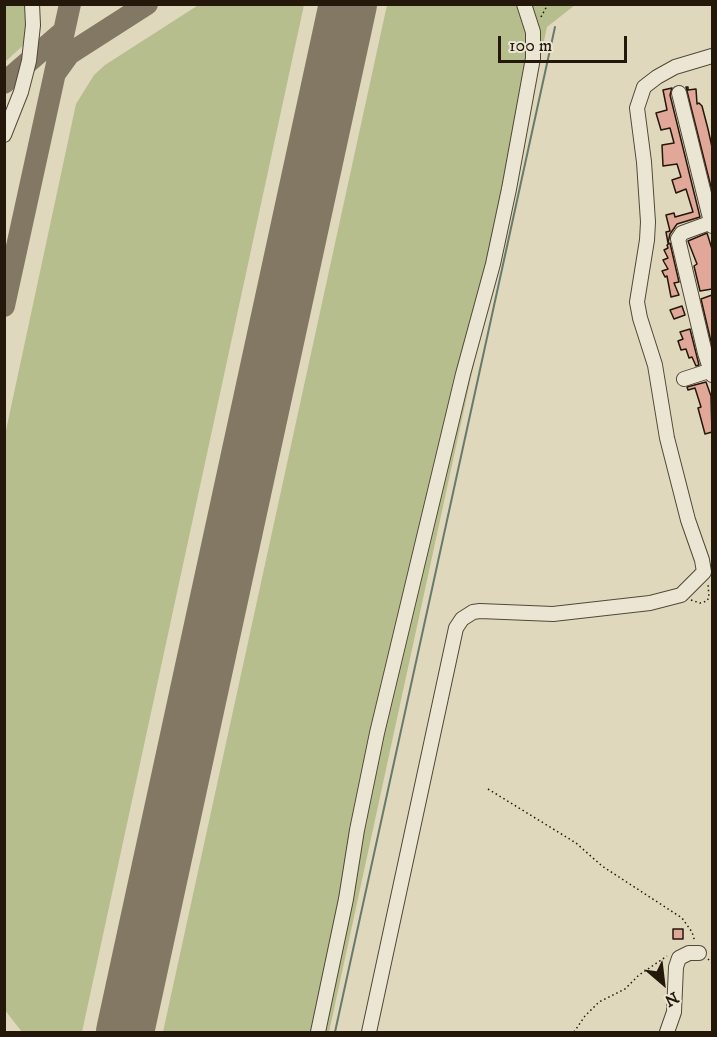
<!DOCTYPE html>
<style>
body{margin:0}
#map{position:relative;width:717px;height:1037px;overflow:hidden;background:#e0d8bc;font-family:"IM FELL DW Pica",serif}
canvas{display:block}
.frame{position:absolute;inset:0;border:6px solid #24180b;pointer-events:none}
.north{position:absolute;left:633px;top:953px;width:60px;height:60px;-webkit-text-stroke:4px #ebe6d3;paint-order:stroke;rotate:152deg;font-size:16px;font-weight:700;line-height:24px;text-align:center;color:#24180b}
.north::after{content:'';display:block;margin:auto;width:21px;height:27px;background:#24180b;clip-path:polygon(50% 0,100% 100%,50% 72%,0 100%)}
.scale{position:absolute;left:498px;top:36px;width:129px;height:27px;box-sizing:border-box;border:3px solid #24180b;border-top:0;padding-left:8px;font-size:18px;line-height:21px;white-space:nowrap;color:#24180b;-webkit-text-stroke:4px #ebe6d3;paint-order:stroke}
</style>
<div id="map">
<canvas width="717" height="1037"></canvas>
<div class="frame"></div>
<div class="north">N</div>
<div class="scale">100 m</div>
</div>
<script>
const c = document.querySelector('canvas').getContext('2d');
c.lineJoin = 'round';
function fill(path, color) {
  c.fillStyle = color;
  c.fill(path, 'evenodd');
}
function shape(rows) {
  const path = new Path2D();
  for (const r of rows) {
    path.moveTo(r[0], r[1]);
    for (let i = 2; i < r.length; i += 2) path.lineTo(r[i], r[i + 1]);
  }
  return path;
}
function trace(path, color, width, dash) {
  c.strokeStyle = color;
  c.lineWidth = width;
  c.lineCap = dash ? 'butt' : 'round';
  c.setLineDash(dash || []);
  c.stroke(path);
}
const green = shape([
 [200,4,304,5,82,1032,22,1032,4,1009,5,435,76,104,94,75,105,65],
 [5,5,38,5,29,40,5,62],
 [387,5,575,5,547,27,329,1032,163,1032]
]);
const stream = shape([
 [335,1032,555,27]
]);
const taxiway = shape([
 [56,72,69,54,147,4],
 [4,83,64,31],
 [4,306,70,4]
]);
const runway = shape([
 [125,1032,348,4]
]);
const building = shape([
 [686,87,688,87,688,90,696,89,697,104,699,103,702,106,708,129,712,147,712,191,686,87],
 [672,88,670,95,700,217,677,224,670,234,668,243,666,232,670,231,666,215,674,213,675,217,693,212,686,189,676,193,672,180,681,177,677,164,663,166,662,145,674,143,670,128,661,130,656,113,667,110,663,90,672,88],
 [707,233,712,249,712,289,700,291,694,266,697,264,688,241,707,233],
 [670,243,679,282,674,283,679,295,671,297,667,276,665,277,662,271,668,269,664,262,663,260,668,258,664,250,668,248,667,245,670,243],
 [712,295,712,346,701,299,712,295],
 [682,306,685,315,674,319,670,310,682,306],
 [690,329,699,365,696,366,692,357,689,358,686,349,681,350,678,341,683,339,680,332,690,329],
 [706,382,711,396,712,432,705,434,698,408,701,407,695,388,688,390,687,387,706,382],
 [673,929,683,929,683,939,673,939,673,929]
]);
const path = shape([
 [541,17,548,4],
 [691,600,700,603,707,601,709,597,708,584],
 [488,789,576,843,602,866,682,918,692,932,695,942],
 [708,959,712,963],
 [574,1032,585,1016,599,1002,625,989,639,975,667,956]
]);
const minor = shape([
 [679,93,712,226],
 [4,135,21,92,29,61,33,25,32,4],
 [712,222,682,233,678,239,705,353,712,375],
 [684,379,712,370],
 [318,1032,346,899,357,830,377,733,463,374,493,264,509,189,533,58,533,32,524,4],
 [369,1032,456,628,462,619,473,612,480,611,553,614,650,603,681,595,704,572,702,560,688,520,667,438,655,365,640,318,637,302,647,240,648,222,644,162,637,108,644,87,657,77,675,67,712,56],
 [667,1032,674,1012,676,967,679,958,689,953,699,953]
]);
fill(green, '#b6be8e');
trace(stream, '#677a6c', 2);
trace(taxiway, '#827864', 22);
trace(runway, '#827864', 58);
fill(building, '#e1a798');
trace(building, '#24180b', 1.5);
trace(minor, '#534837', 16);
trace(path, '#24180b', 1.5, [1.5, 3]);
trace(minor, '#ebe6d3', 14);
</script>
